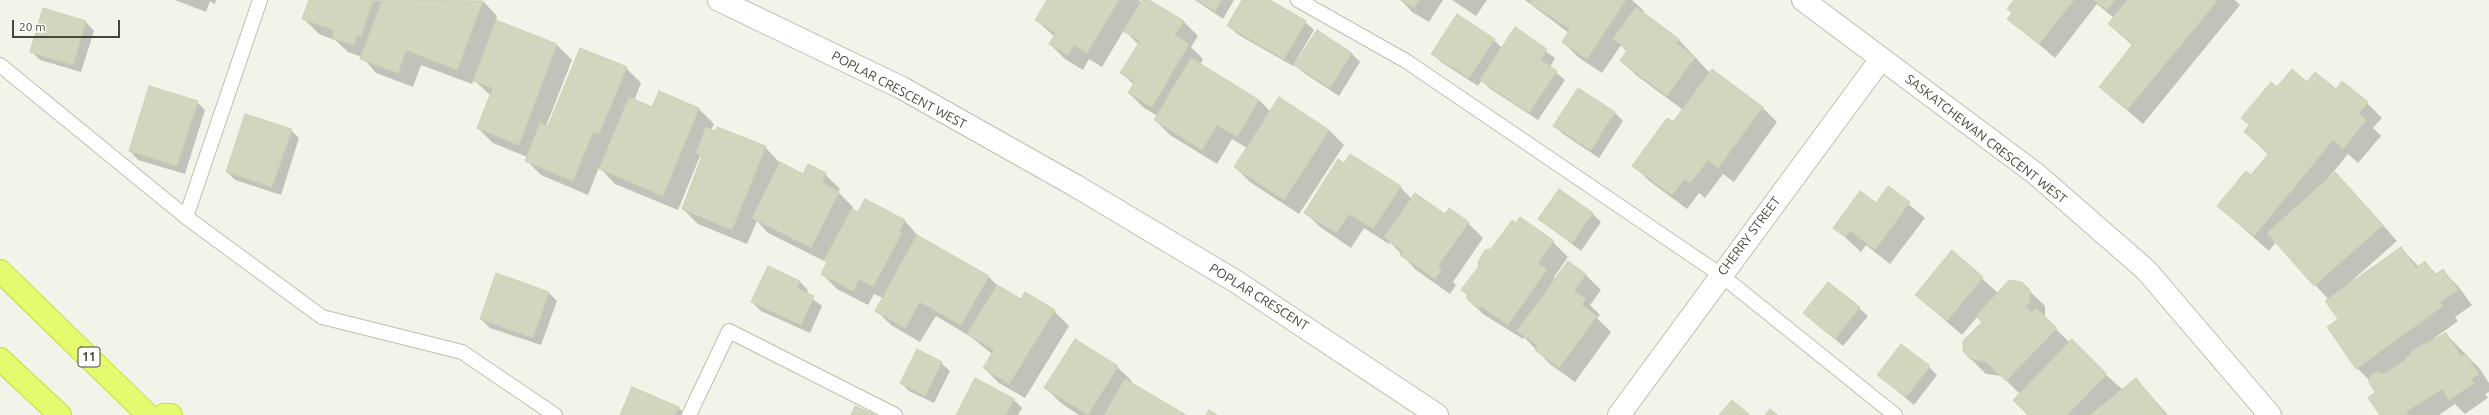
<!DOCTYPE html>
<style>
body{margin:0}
#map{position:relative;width:2489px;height:415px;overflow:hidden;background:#f2f4e9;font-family:Ubuntu,sans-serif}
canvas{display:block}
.scale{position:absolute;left:12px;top:20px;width:108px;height:18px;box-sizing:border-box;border:2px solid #464837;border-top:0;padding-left:5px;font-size:12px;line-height:14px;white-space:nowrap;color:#464837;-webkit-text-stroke:3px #fff;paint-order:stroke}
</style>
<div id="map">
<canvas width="2489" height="415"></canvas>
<div class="scale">20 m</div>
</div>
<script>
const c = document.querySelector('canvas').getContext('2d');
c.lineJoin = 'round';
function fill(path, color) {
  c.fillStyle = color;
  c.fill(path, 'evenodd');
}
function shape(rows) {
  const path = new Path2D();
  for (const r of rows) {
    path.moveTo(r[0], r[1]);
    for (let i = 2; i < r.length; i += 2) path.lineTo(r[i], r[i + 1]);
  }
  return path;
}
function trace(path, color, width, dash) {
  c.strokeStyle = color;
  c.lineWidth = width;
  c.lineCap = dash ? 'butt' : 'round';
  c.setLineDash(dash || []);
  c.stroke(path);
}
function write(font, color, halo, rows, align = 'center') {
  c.font = font + ' Ubuntu,sans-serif';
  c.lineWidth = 4;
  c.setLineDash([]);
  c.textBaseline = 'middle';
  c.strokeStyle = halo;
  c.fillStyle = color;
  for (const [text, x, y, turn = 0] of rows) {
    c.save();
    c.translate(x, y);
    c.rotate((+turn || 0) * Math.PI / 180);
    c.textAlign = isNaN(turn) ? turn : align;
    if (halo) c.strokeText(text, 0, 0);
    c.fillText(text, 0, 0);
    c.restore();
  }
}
const shadow = shape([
 [175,0,216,0,215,4,210,1,206,12],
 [310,0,483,1,497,16,496,21,557,45,572,60,546,126,549,127,626,68,641,83,634,101,653,109,660,92,699,109,714,124,711,130,765,147,780,163,803,175,825,174,840,189,838,192,853,207,852,209,859,213,865,200,905,221,919,237,988,276,998,286,1021,300,1054,311,1069,326,1025,398,999,383,984,368,992,354,971,337,936,316,920,342,891,325,876,310,883,298,874,294,868,305,837,289,822,274,828,263,768,233,757,221,747,244,698,224,683,209,702,158,700,156,678,210,615,184,599,167,588,195,541,175,526,160,527,157,493,143,478,128,491,96,474,80,472,84,421,65,413,87,376,73,362,57,348,52,335,40,319,34,304,19],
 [1048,0,1139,0,1141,3,1143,0,1147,0,1183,21,1198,36,1191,47,1203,59,1200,65,1259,100,1271,112,1329,130,1344,145,1299,214,1250,182,1235,167,1247,148,1232,139,1217,164,1170,135,1155,120,1158,116,1144,108,1129,93,1134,85,1122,73,1139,45,1124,30,1102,67,1089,59,1083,70,1065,59,1050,44,1055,37,1036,20],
 [1195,0,1234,0,1223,19],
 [1243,0,1268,0,1305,22,1314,30,1294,64,1296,65,1317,32,1352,54,1360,62,1339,96,1304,73,1294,64,1293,66,1237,34,1229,26],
 [1401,0,1443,0,1429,22,1412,12],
 [1452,0,1487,0,1476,16],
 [1525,0,1632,0,1644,11,1642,13,1679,40,1710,73,1762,107,1777,122,1734,182,1723,174,1705,198,1699,193,1687,209,1648,180,1634,165,1683,110,1636,75,1621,61,1627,52,1621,45,1602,73,1578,57,1563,42,1569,33],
 [2015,0,2235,0,2240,5,2143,124,2100,87,2133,46,2109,24,2114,18,2097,4,2055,58,2009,19,2013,14],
 [44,9,86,22,94,31,81,72,40,60,31,51],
 [1515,29,1555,58,1550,67,1565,80,1538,120,1489,88,1482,80,1478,86,1441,62,1432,53,1494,40,1502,48],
 [2307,83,2336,91,2367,103,2382,118,2373,128,2381,136,2358,163,2348,154,2329,177,2350,188,2397,241,2346,286,2401,248,2419,267,2425,262,2437,275,2443,271,2458,286,2472,305,2455,317,2458,321,2432,340,2446,334,2480,369,2489,383,2489,392,2485,394,2488,398,2465,414,2455,404,2439,415,2381,415,2376,392,2370,381,2357,368,2339,319,2329,300,2276,242,2269,251,2218,206,2251,177,2269,155,2245,132,2277,88],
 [2412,354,2414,356,2407,360,2406,358],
 [1578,89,1615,113,1623,121,1599,158,1563,134,1555,126],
 [197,102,205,110,185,174,138,160,130,151],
 [291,130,299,138,281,195,235,180,227,172],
 [1345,164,1400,187,1412,199,1445,215,1449,210,1468,223,1483,238,1453,282,1456,285,1450,294,1416,270,1390,242,1389,244,1364,228,1351,248,1320,227,1305,212],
 [1888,187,1925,218,1890,264,1866,245,1861,252,1835,228,1876,204],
 [1592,213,1601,222,1581,251,1539,219],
 [1553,242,1568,257,1554,277,1556,280,1569,263,1586,275,1601,290,1590,305,1600,315,1597,318,1611,332,1575,382,1551,365,1524,337,1523,339,1483,314,1468,299,1468,295,1462,290],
 [1952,252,1998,293,2021,283,2045,306,2045,318,2070,343,2123,390,2136,379,2168,415,2029,415,2020,394,2002,376,1986,374,1970,358,1983,322,1978,316,1962,335,1916,295],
 [768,267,800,282,808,290,806,294,822,306,810,333,761,311,752,302],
 [548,292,557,301,541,345,490,328,481,319],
 [1859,308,1868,316,1843,346,1804,313],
 [941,363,950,371,934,403,909,391,901,383],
 [1117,367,1132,381,1131,384,1184,415,1079,415,1061,403,1046,388],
 [1929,367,1937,375,1914,405,1878,375],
 [1014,400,1022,408,1018,415,957,415],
 [678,407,686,415,621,415]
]);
const building = shape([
 [309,0,373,0,361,37,357,35,354,45,332,38,334,30,302,19,309,0],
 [382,0,483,1,457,70,406,50,398,73,360,59,382,0],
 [1047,0,1119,0,1087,53,1074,45,1068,55,1049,44,1056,33,1035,20,1047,0],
 [1142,0,1149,0,1184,21,1175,35,1189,44,1152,107,1128,93,1135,82,1120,73,1140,41,1123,31,1142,0],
 [1196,0,1221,0,1215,11,1196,0],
 [1242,0,1270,0,1306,21,1284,59,1227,26,1242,0],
 [1401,0,1419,0,1414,8,1401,0],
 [1533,0,1626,0,1587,59,1562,42,1570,29,1530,3,1533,0],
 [2014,0,2074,0,2039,44,2007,19,2012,13,2007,9,2014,0],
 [2094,0,2115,0,2107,10,2094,0],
 [2127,0,2218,0,2127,110,2099,87,2133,44,2108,24,2127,0],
 [1636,7,1679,39,1676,43,1695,57,1667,96,1620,61,1627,50,1613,39,1636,7],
 [43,8,86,21,73,65,30,52,43,8],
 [1457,14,1495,39,1469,78,1431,54,1457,14],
 [496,20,557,44,519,145,477,128,493,88,473,81,496,20],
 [1515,27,1547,49,1541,60,1557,71,1529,113,1480,80,1515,27],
 [1317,30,1352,53,1330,88,1294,65,1317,30],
 [580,48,627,67,599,134,593,132,573,181,525,161,540,123,548,126,580,48],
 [1191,58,1259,100,1237,137,1217,125,1202,150,1154,120,1191,58],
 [1712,69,1763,107,1718,168,1708,160,1690,183,1684,179,1672,195,1632,166,1667,118,1673,122,1712,69],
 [2292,69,2307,82,2315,72,2336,89,2342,81,2368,102,2359,113,2366,120,2343,149,2333,140,2254,236,2217,206,2246,171,2251,175,2269,153,2244,132,2249,125,2241,118,2271,82,2277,87,2292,69],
 [149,86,198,101,177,166,129,151,149,86],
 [1578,88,1615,112,1591,150,1553,126,1578,88],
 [659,91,699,108,663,196,599,169,629,97,652,107,659,91],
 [1279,97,1329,130,1284,200,1234,167,1279,97],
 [245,114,292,129,272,187,226,172,245,114],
 [706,127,715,131,717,127,766,146,732,230,682,209,702,156,696,153,706,127],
 [1350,154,1401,186,1373,229,1349,214,1336,233,1304,213,1338,159,1344,163,1350,154],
 [780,162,803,174,808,164,826,173,822,182,839,192,811,248,752,218,780,162],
 [2335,172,2383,225,2314,286,2267,233,2335,172],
 [1888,186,1910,202,1875,250,1851,231,1845,237,1833,228,1860,191,1876,203,1888,186],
 [1559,189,1593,213,1572,243,1538,219,1559,189],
 [1415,193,1445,214,1449,208,1469,222,1438,266,1442,269,1435,279,1400,255,1403,251,1384,237,1415,193],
 [865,199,905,220,899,232,902,233,873,287,859,279,853,291,821,274,827,262,824,260,852,208,858,212,865,199],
 [1520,217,1554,241,1538,263,1547,269,1508,325,1482,307,1477,308,1467,299,1467,294,1461,290,1479,266,1478,262,1485,250,1491,249,1512,220,1516,223,1520,217],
 [917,235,989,276,961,325,920,302,905,328,875,311,917,235],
 [2401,247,2416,268,2425,261,2435,275,2443,269,2458,290,2440,302,2443,306,2356,369,2327,327,2338,319,2325,301,2401,247],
 [1952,250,1983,277,1947,321,1915,295,1952,250],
 [1568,261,1586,274,1574,291,1586,299,1582,305,1597,316,1559,368,1535,350,1538,346,1517,331,1568,261],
 [768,266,800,281,797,288,814,296,801,325,751,302,768,266],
 [496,273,549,292,533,338,480,319,496,273],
 [2009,280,2022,282,2030,290,2030,302,2026,307,2031,312,2036,308,2057,328,2006,381,1986,362,1970,359,1963,351,1963,341,1982,322,1976,316,2009,280],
 [1828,282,1860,307,1835,339,1803,313,1828,282],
 [997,285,1021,299,1025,292,1055,310,1009,384,983,368,994,350,967,334,997,285],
 [2446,333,2461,356,2465,353,2479,374,2471,379,2474,383,2449,400,2442,389,2407,411,2407,415,2380,415,2368,398,2375,392,2369,383,2370,376,2377,372,2384,374,2412,355,2410,352,2446,333],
 [1075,339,1118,366,1088,415,1044,388,1075,339],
 [2072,339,2107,374,2067,415,2028,415,2013,400,2072,339],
 [1901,344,1930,366,1906,397,1877,375,1901,344],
 [917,349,942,362,925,396,900,383,917,349],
 [975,378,1014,399,1006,415,956,415,975,378],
 [2136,378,2166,415,2090,415,2136,378],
 [1125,379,1186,415,1104,415,1125,379],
 [632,387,679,407,675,415,620,415,632,387],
 [1732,400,1750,415,1719,415,1732,400],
 [855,406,876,415,851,415,855,406],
 [1770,409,1778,415,1765,415,1770,409],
 [1209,410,1217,415,1206,415,1209,410]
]);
const lane = shape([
 [1298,0,1406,61,1721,275,1895,415],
 [0,65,186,217,322,317,462,352,555,415],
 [186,217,260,0],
 [689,415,729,331,895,415]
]);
const street = shape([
 [719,0,902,88,1076,186,1235,281,1437,415],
 [1803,0,2036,174,2146,270,2270,415],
 [1619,415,1881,59]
]);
const highway = shape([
 [0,271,148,415],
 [0,359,60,415],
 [164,415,171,415]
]);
const shields = [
 [89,357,22]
];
const shieldNames = [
 ["11",89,357]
];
const streetNames = [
 ["POPLAR CRESCENT WEST",899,90,28],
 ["SASKATCHEWAN CRESCENT WEST",1986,139,38],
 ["CHERRY STREET",1749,236,-53],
 ["POPLAR CRESCENT",1259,297,32]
];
fill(shadow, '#0003');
fill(building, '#d3d5bf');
trace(building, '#cdd0b2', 1);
trace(lane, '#bcbfac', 16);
trace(street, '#bcbfac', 24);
trace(highway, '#c8d93d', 24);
trace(lane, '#fff', 14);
trace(street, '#fff', 22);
trace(highway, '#e5fa6e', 22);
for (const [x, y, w] of shields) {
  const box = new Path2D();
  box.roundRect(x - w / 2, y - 10, w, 20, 3);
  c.fillStyle = '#fff';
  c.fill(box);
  trace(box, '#464837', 1);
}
write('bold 12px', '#464837', null, shieldNames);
write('13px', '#464837', '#fff', streetNames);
</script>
